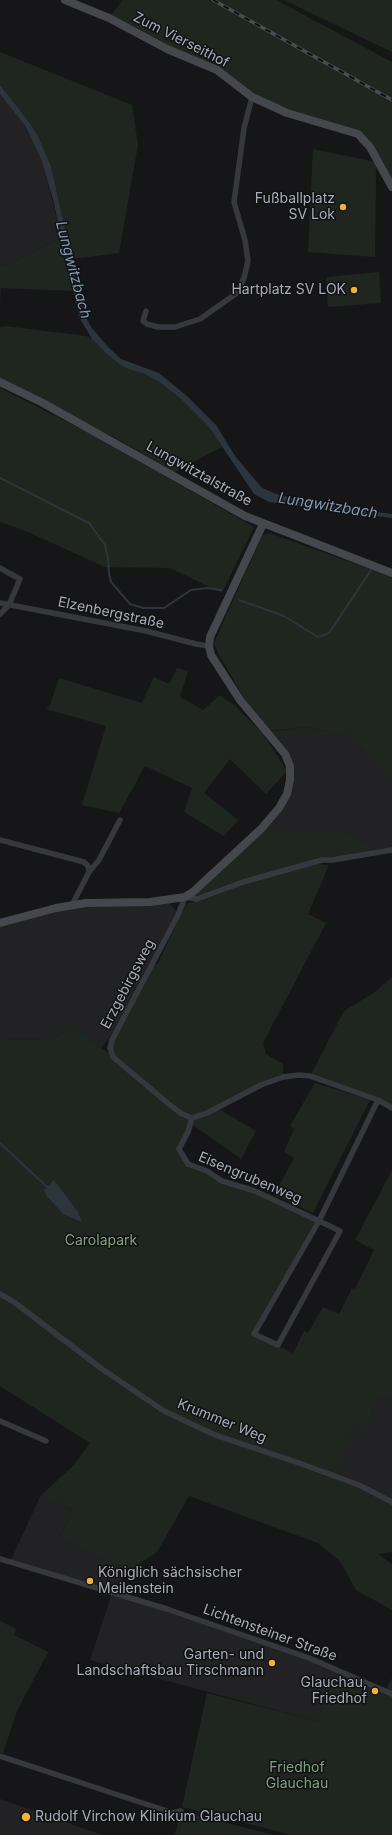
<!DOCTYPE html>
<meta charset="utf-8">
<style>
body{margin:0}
canvas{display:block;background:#161618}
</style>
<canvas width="392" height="1835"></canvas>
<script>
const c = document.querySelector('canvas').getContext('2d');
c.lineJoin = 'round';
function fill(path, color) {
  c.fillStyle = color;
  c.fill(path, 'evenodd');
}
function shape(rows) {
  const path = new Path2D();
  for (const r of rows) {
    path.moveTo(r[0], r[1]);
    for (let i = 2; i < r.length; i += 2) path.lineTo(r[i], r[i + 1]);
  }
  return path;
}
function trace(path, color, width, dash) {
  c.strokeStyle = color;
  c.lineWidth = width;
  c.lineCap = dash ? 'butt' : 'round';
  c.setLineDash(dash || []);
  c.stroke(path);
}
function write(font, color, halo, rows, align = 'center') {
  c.font = font + ' Inter,sans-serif';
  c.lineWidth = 3;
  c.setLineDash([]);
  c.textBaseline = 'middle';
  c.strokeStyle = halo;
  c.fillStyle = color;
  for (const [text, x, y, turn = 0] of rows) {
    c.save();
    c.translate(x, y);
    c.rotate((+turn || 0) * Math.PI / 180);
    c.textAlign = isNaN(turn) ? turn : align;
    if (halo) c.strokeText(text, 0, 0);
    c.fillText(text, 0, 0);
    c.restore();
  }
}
const built = shape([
 [0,94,26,127,41,159,62,237,10,264,0,266],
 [307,727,352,737,392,780,392,850,378,852,261,829,287,794,290,766,266,732],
 [167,901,177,912,116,1029,101,1048,71,1027,53,1039,0,1040,0,923,56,908],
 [380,1395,392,1398,392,1502,335,1476,353,1431,365,1428],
 [41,1495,72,1510,60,1537,128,1571,112,1593,167,1609,340,1671,316,1721,90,1660,112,1593,10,1562],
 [0,1799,102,1835,0,1835]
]);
const green = shape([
 [123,0,276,0,392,62,392,187,358,134,252,97,217,70,109,18],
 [284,0,392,0,392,52],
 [0,52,132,105,138,145,119,253,71,259,51,166,37,134,23,114,0,85],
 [313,149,376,162,375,257,308,252],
 [62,237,73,291,1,288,0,304,0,266,10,264],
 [379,272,381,303,328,307,326,277],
 [5,326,86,336,92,339,107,354,123,367,145,374,161,383,181,399,209,427,222,447,175,472,125,443,0,378,0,327],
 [0,388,89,433,254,527,222,593,170,568,105,567,28,532,0,522],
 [269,533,392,577,392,780,352,737,307,727,270,731,247,703,218,653,214,644,217,636,262,536],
 [177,668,188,671,180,697,203,710,220,695,235,706,262,733,287,771,266,794,230,759,204,793,238,820,224,836,184,812,192,788,145,766,119,813,82,805,106,726,46,709,50,705,59,678,142,703,154,677,169,684],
 [261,829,340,831,378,852,332,860,243,882,197,899,185,897],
 [317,864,329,865,308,914,326,923,263,1043,266,1054,283,1064,283,1077,217,1108,256,1131,241,1159,192,1124,179,1149,188,1164,222,1181,243,1187,317,1222,253,1335,293,1353,304,1331,308,1333,323,1307,339,1314,352,1288,355,1289,374,1250,355,1240,392,1170,392,1398,380,1395,365,1428,353,1432,335,1476,392,1502,392,1552,378,1554,392,1564,392,1610,356,1590,340,1561,318,1543,189,1496,157,1552,128,1571,60,1537,72,1510,41,1495,74,1465,90,1443,0,1386,0,1040,53,1039,71,1027,113,1056,110,1048,150,968,158,963,186,904,244,884],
 [392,977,392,1108,310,1076,344,1011,375,992],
 [315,1083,370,1100,313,1213,274,1195,294,1158,284,1152,294,1129,290,1126],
 [0,1621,16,1629,14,1635,48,1652,17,1711,3,1753,0,1752],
 [340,1671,385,1691,392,1678,392,1835,292,1835,182,1807,207,1693,316,1721],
 [181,1811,273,1835,175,1835]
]);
const water = shape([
 [0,85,23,114,37,134,51,166,77,284,85,316,91,327,108,347,121,359,159,373,188,397,216,425,235,456,262,488,279,495,324,505,392,514,392,518,269,502,254,494,209,427,181,399,161,383,145,374,123,367,107,354,92,339,79,317,53,199,41,159,26,127,0,94],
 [54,1180,78,1212,82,1222,63,1214,46,1195,44,1190]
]);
const stream = shape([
 [0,478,89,523,105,545,108,558,109,574,111,582,130,604,143,608,164,608,191,590,207,588,221,590],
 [239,600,284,616,318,637,329,633,371,570],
 [0,1143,47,1187]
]);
const street = shape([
 [146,311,143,321,147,324,158,327,175,327,200,319,237,293,244,278,248,261,245,240,234,202,244,128,252,97],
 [0,568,20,579,9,605,0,614],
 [0,603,146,631,196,644,209,646],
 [0,840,84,862,88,866,89,872],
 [72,905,89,872,99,860,120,820],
 [192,1118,188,1132,179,1149,188,1164,207,1171,222,1181,255,1191,319,1221,340,1231,278,1345,254,1334,319,1221,378,1100],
 [192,1118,182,1114,170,1105,113,1057,110,1048,112,1040,178,915,185,897,197,899,243,882,322,860,332,860,392,850],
 [192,1118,207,1113,261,1085,283,1077,299,1075,310,1076,378,1100,392,1108],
 [0,1294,14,1302,102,1369,164,1411,215,1435,299,1463,359,1485,392,1502],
 [0,1421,46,1441],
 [0,1559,167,1609,309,1658,392,1694],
 [0,1756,173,1813,181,1811]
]);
const secondary = shape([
 [65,0,109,18,167,49,217,70,252,97,287,113,358,134,370,147,392,187],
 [0,382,43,403,245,516,392,573],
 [0,923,56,908,86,903,150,902,185,897,193,892,261,829,279,808,287,794,290,780,290,766,285,754,240,700,211,655,209,646,210,637,263,524]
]);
const rail = shape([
 [213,0,392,100]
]);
const markers = [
 [343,207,4,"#f2b134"],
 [354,290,4,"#f2b134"],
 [90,1581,4,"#f2b134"],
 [272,1663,4,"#f2b134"],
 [375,1691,4,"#f2b134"],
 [26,1817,5,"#f2b134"]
];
const streetNames = [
 ["Zum Vierseithof",181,40,27],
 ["Lungwitztalstraße",199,474,29],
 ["Elzenbergstraße",111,613,12],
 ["Erzgebirgsweg",128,984,-62],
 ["Eisengrubenweg",250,1178,23],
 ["Krummer Weg",222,1421,22],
 ["Lichtensteiner Straße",270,1633,20]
];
const poiNames = [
 ["Fußballplatz",335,199],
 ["SV Lok",335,215],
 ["Hartplatz SV LOK",346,290],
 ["Königlich sächsischer",98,1573,"left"],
 ["Meilenstein",98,1589,"left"],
 ["Garten- und",264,1655],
 ["Landschaftsbau Tirschmann",264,1671],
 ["Glauchau,",367,1683],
 ["Friedhof",367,1699],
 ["Rudolf Virchow Klinikum Glauchau",35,1817,"left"]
];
const parkNames = [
 ["Carolapark",101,1241],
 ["Friedhof",297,1768],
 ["Glauchau",297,1784]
];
const waterNames = [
 ["Lungwitzbach",73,270,75],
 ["Lungwitzbach",328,506,9]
];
fill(built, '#222225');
fill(green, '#1e261f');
fill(water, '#2c353c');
trace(stream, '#2c353c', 2);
trace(street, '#37383d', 5.5);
trace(secondary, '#45474d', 8);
trace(rail, '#4a4c52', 3.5);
trace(rail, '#111113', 2, [6]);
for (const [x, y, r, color] of markers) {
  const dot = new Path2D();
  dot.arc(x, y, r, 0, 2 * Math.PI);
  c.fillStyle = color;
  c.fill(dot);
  trace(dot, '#111113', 1.5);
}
write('14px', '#a8adb8', '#111113', streetNames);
write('14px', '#a8adb8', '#111113', poiNames, 'right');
write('14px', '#7fa381', '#111113', parkNames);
write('italic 15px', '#7f9bb3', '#111113', waterNames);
</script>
